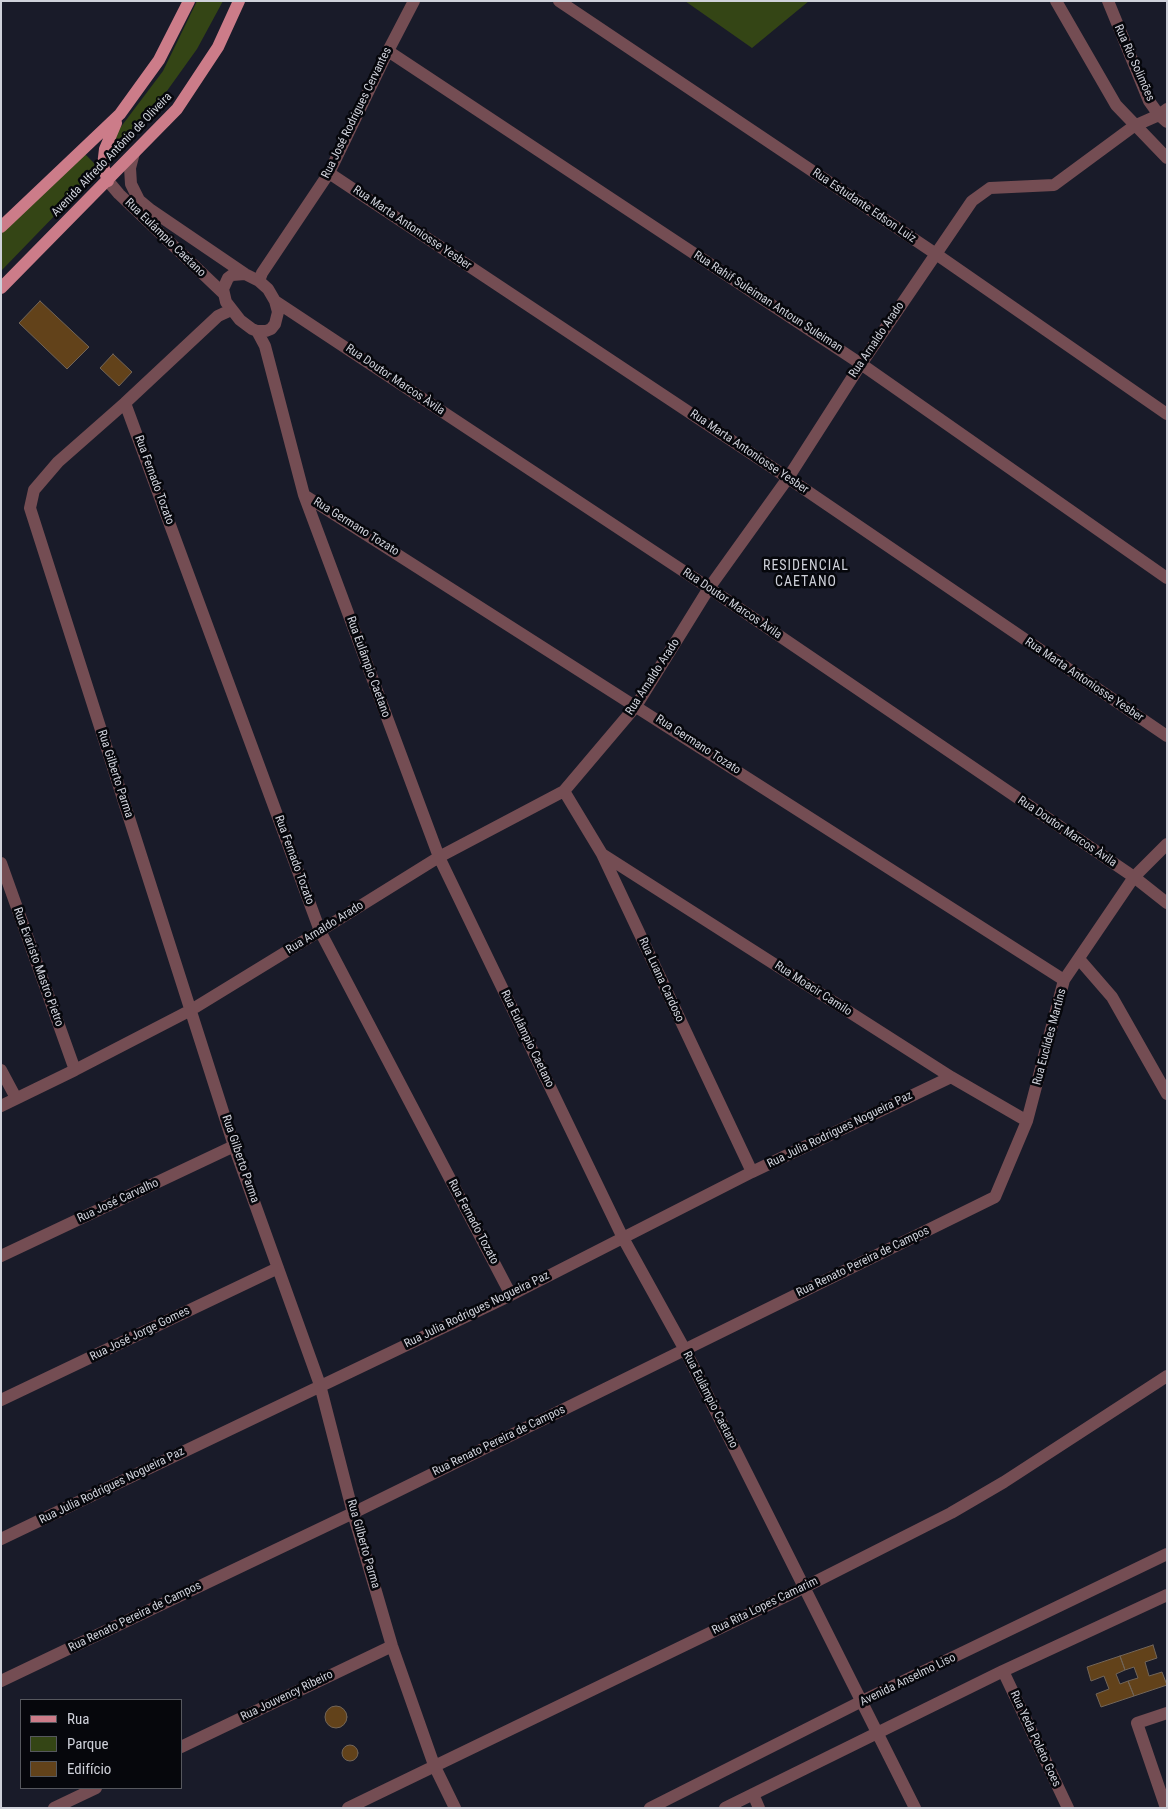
<!DOCTYPE html>
<meta charset="utf-8">
<style>
body{margin:0}
#map{position:relative;width:1168px;height:1809px;overflow:hidden;background:#191b29;font-family:"Roboto Condensed",sans-serif}
canvas{display:block}
.frame{position:absolute;inset:0;border:2px solid #cfd1da;pointer-events:none}
.legend{position:absolute;left:20px;top:1699px;width:162px;height:90px;box-sizing:border-box;background:#06070c;border:1px solid #56585e;margin:0;padding:6px 9px;list-style:none;font-size:15px;color:#cfd1da}
.legend li{display:flex;align-items:center;gap:10px;height:25px}
.legend b{width:25px;border:1px solid #56585e}
</style>
<div id="map">
<canvas width="1168" height="1809"></canvas>
<div class="frame"></div>
<ul class="legend">
<li><b style="height:6px;background:#cc7c89"></b>Rua</li>
<li><b style="height:14px;background:#344515"></b>Parque</li>
<li><b style="height:14px;background:#62421a"></b>Edifício</li>
</ul>
</div>
<script>
const c = document.querySelector('canvas').getContext('2d');
c.lineJoin = 'round';
function fill(path, color) {
  c.fillStyle = color;
  c.fill(path, 'evenodd');
}
function shape(rows) {
  const path = new Path2D();
  for (const r of rows) {
    if (r.length === 3) {
      path.moveTo(r[0] + r[2], r[1]);
      path.arc(r[0], r[1], r[2], 0, 2 * Math.PI);
      continue;
    }
    path.moveTo(r[0], r[1]);
    for (let i = 2; i < r.length; i += 2) path.lineTo(r[i], r[i + 1]);
  }
  return path;
}
function trace(path, color, width, dash) {
  c.strokeStyle = color;
  c.lineWidth = width;
  c.lineCap = dash ? 'butt' : 'round';
  c.setLineDash(dash || []);
  c.stroke(path);
}
function write(font, color, halo, rows, align = 'center') {
  c.font = font + ' "Roboto Condensed",sans-serif';
  c.lineWidth = 5;
  c.setLineDash([]);
  c.textBaseline = 'middle';
  c.strokeStyle = halo;
  c.fillStyle = color;
  for (const [text, x, y, turn = 0] of rows) {
    c.save();
    c.translate(x, y);
    c.rotate((+turn || 0) * Math.PI / 180);
    c.textAlign = isNaN(turn) ? turn : align;
    if (halo) c.strokeText(text, 0, 0);
    c.fillText(text, 0, 0);
    c.restore();
  }
}
const green = shape([
 [197,1,223,1,197,49,149,116,108,160,114,136,163,71],
 [685,1,809,1,752,48],
 [83,152,94,163,96,173,1,271,1,234]
]);
const building = shape([
 [40,301,89,347,67,369,19,323,40,301],
 [113,354,132,372,119,386,100,368,113,354],
 [1153,1645,1157,1658,1145,1662,1149,1676,1162,1672,1167,1685,1134,1696,1128,1681,1138,1678,1134,1667,1125,1670,1120,1656,1153,1645],
 [1120,1656,1125,1670,1116,1674,1120,1684,1128,1681,1134,1696,1101,1707,1096,1694,1109,1689,1104,1676,1091,1681,1087,1667,1120,1656],
 [336,1717,11],
 [350,1753,8]
]);
const minor = shape([
 [559,1,936,254,1167,414],
 [1056,1,1116,105,1167,158],
 [1108,1,1149,101,1159,115,1167,122],
 [388,51,861,364,1167,578],
 [134,153,130,168,131,184,139,200,151,210,245,274,259,281,268,289,275,301,278,312,275,324,271,329,266,331,257,331,252,329,240,320,226,302,223,289,228,278,232,275,245,274],
 [329,173,788,478,1167,736],
 [108,181,119,194,224,294],
 [259,281,262,273,329,173,388,51,414,1],
 [275,301,709,588,1134,877,1167,903],
 [231,310,218,316,125,403,58,462,34,490,30,508,234,1146,320,1385,353,1513,392,1646,434,1765,455,1808],
 [257,331,265,346,304,495,439,857,623,1238,685,1350,915,1808],
 [125,403,320,931,511,1295],
 [304,495,1064,980],
 [564,791,602,854,752,1172],
 [602,854,951,1077,1027,1121],
 [1,863,75,1070],
 [1079,959,1112,997,1167,1094],
 [1,1070,16,1098],
 [1,1106,75,1070,191,1010,320,931,439,857,564,791,636,706,709,588,788,478,861,364,972,201,990,188,1054,185,1134,126,1159,115,1167,109],
 [1,1256,234,1146],
 [1,1400,278,1268],
 [1,1539,511,1295,752,1172,951,1077],
 [1003,1671,1068,1808],
 [1,1681,353,1513,995,1197,1027,1121,1064,980,1134,877,1167,844],
 [181,1747,392,1646],
 [753,1794,759,1808],
 [54,1808,96,1788],
 [348,1808,805,1587,951,1513,1004,1482,1167,1376],
 [650,1808,862,1701,1167,1554],
 [725,1808,1003,1671,1167,1595],
 [1166,1808,1137,1723,1167,1713]
]);
const major = shape([
 [108,181,103,166,105,149,116,123],
 [1,227,120,114,159,60,189,1],
 [1,288,177,109,218,47,239,1]
]);
const streetNames = [
 ["Rua Rio Solimões",1134,63,66],
 ["Rua José Rodrigues Cervantes",357,113,-64],
 ["Avenida Alfredo Antônio de Oliveira",112,155,-46],
 ["Rua Estudante Edson Luiz",864,206,34],
 ["Rua Marta Antoniosse Yesber",412,228,34],
 ["Rua Eulâmpio Caetano",165,238,44],
 ["Rua Rahif Suleiman Antoun Suleiman",768,302,33],
 ["Rua Arnaldo Arado",877,340,-56],
 ["Rua Doutor Marcos Àvila",395,380,34],
 ["Rua Marta Antoniosse Yesber",749,452,34],
 ["Rua Fernado Tozato",154,480,70],
 ["Rua Germano Tozato",356,527,32],
 ["Rua Doutor Marcos Àvila",732,604,34],
 ["Rua Eulâmpio Caetano",368,667,70],
 ["Rua Arnaldo Arado",653,677,-57],
 ["Rua Marta Antoniosse Yesber",1084,680,34],
 ["Rua Germano Tozato",698,745,33],
 ["Rua Gilberto Parma",115,774,72],
 ["Rua Doutor Marcos Àvila",1067,832,34],
 ["Rua Fernado Tozato",294,860,70],
 ["Rua Arnaldo Arado",325,928,-32],
 ["Rua Evaristo Mastro Pietro",38,967,70],
 ["Rua Luana Cardoso",661,980,65],
 ["Rua Moacir Camilo",813,989,33],
 ["Rua Euclides Martins",1050,1037,-75],
 ["Rua Eulâmpio Caetano",527,1039,64],
 ["Rua Julia Rodrigues Nogueira Paz",840,1130,-26],
 ["Rua Gilberto Parma",240,1159,71],
 ["Rua José Carvalho",118,1201,-25],
 ["Rua Fernado Tozato",473,1222,62],
 ["Rua Renato Pereira de Campos",863,1262,-26],
 ["Rua Julia Rodrigues Nogueira Paz",477,1310,-26],
 ["Rua José Jorge Gomes",140,1334,-26],
 ["Rua Eulâmpio Caetano",710,1400,63],
 ["Rua Renato Pereira de Campos",499,1441,-26],
 ["Rua Julia Rodrigues Nogueira Paz",112,1486,-26],
 ["Rua Gilberto Parma",363,1544,74],
 ["Rua Rita Lopes Camarim",765,1606,-26],
 ["Rua Renato Pereira de Campos",135,1617,-26],
 ["Avenida Anselmo Liso",908,1680,-26],
 ["Rua Jouvency Ribeiro",287,1696,-26],
 ["Rua Yeda Poleto Goes",1035,1739,65]
];
const neighbourhoodNames = [
 ["RESIDENCIAL",806,566],
 ["CAETANO",806,582]
];
fill(green, '#344515');
fill(building, '#62421a');
trace(building, '#726558', 1);
trace(minor, '#744d53', 12);
trace(major, '#cc7c89', 12);
write('12px', '#cfd1da', '#06070c', streetNames);
c.letterSpacing = '1px';
write('14px', '#cfd1da', '#06070c', neighbourhoodNames);
c.letterSpacing = '0px';
</script>
